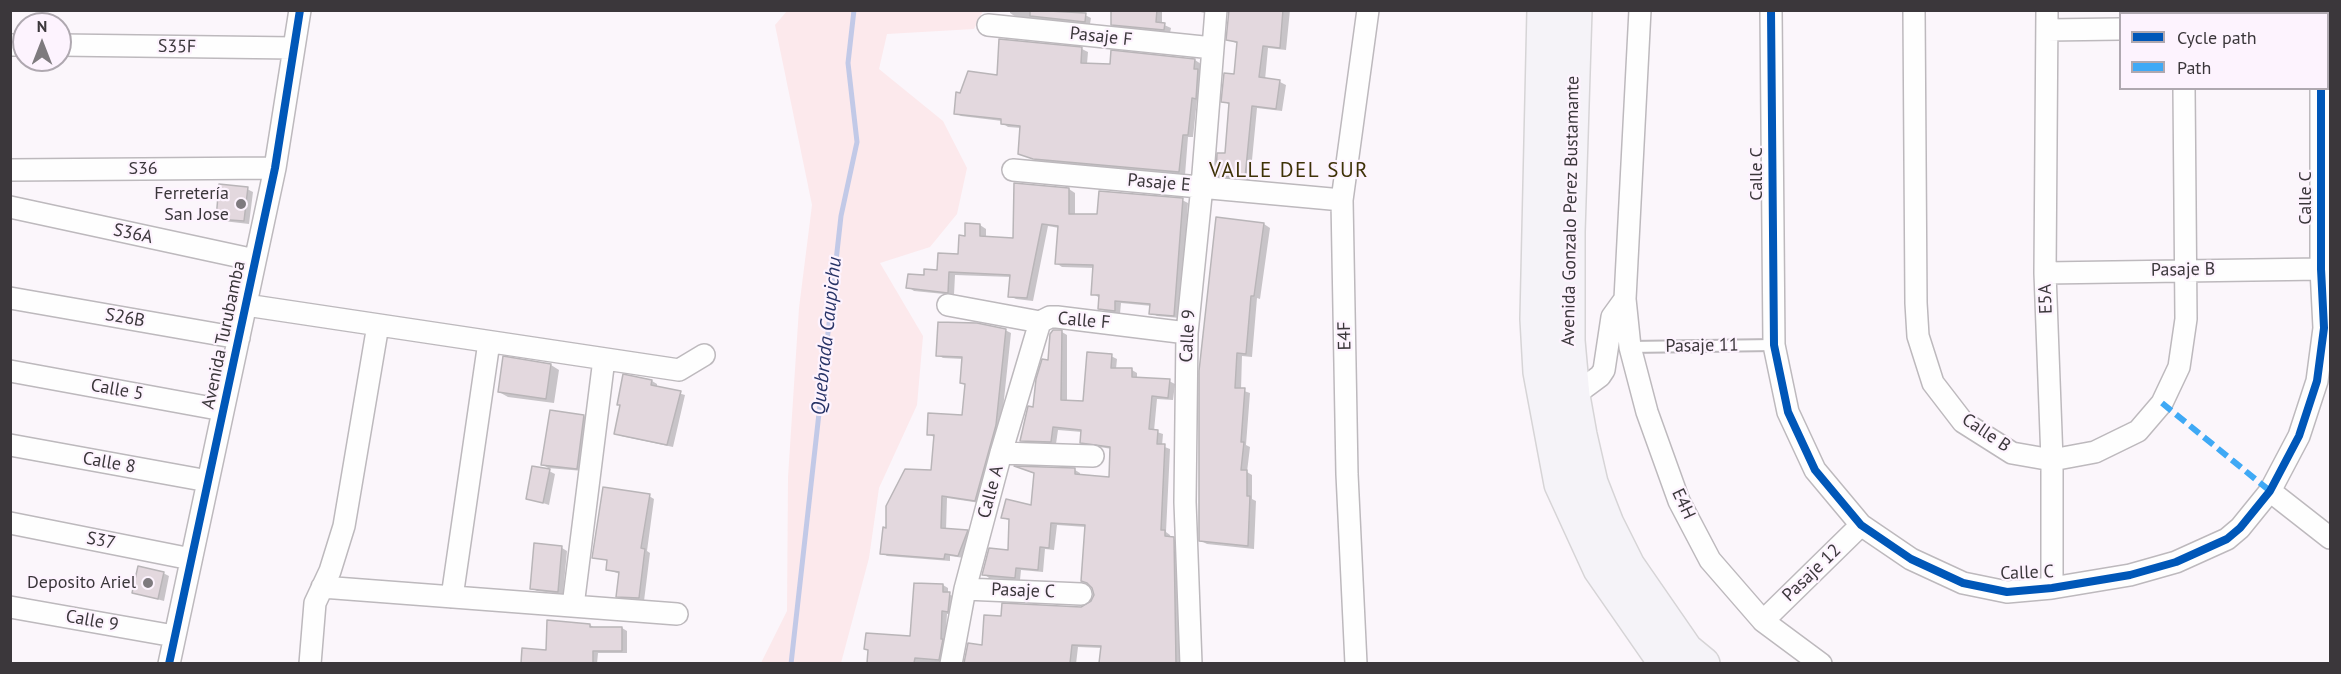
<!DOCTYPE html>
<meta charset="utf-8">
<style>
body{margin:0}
#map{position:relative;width:2341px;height:674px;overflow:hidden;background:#fbf6fb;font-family:"PT Sans",sans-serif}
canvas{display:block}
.frame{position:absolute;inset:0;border:12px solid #3b373b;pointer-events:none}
.legend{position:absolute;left:2119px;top:12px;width:210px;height:78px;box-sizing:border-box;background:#fdf3fe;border:2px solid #afa8b0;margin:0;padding:8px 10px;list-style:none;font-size:18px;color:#3b373b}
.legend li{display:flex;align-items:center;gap:12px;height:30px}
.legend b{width:30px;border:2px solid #afa8b0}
.north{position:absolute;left:12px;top:12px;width:60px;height:60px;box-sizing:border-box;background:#fdf3fe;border:2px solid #afa8b0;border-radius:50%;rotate:0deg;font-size:16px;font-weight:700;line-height:24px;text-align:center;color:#3b373b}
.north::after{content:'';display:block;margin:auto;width:21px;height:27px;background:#7e7a7e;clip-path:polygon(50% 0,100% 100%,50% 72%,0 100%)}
</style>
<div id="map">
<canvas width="2341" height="674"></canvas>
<div class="frame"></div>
<ul class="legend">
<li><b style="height:8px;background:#0057b8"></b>Cycle path</li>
<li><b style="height:8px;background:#3fa9f5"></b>Path</li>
</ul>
<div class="north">N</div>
</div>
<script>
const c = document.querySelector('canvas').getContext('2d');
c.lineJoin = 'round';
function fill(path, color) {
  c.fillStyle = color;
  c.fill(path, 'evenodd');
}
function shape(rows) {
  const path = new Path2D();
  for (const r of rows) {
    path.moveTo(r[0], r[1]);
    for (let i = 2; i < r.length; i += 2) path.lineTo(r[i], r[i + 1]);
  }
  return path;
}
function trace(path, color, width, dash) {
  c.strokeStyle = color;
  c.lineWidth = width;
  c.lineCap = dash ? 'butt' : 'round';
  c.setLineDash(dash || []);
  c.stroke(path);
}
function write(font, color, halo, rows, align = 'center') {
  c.font = font + ' "PT Sans",sans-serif';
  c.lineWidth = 4.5;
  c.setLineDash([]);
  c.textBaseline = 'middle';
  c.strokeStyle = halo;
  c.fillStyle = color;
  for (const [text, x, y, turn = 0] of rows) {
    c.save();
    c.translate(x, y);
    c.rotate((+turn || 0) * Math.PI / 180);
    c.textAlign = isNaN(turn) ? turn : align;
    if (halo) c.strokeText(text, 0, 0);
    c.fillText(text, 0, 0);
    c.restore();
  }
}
const green = shape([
 [787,11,983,11,974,29,887,34,879,69,943,121,967,168,957,214,930,247,880,263,923,336,917,405,879,488,869,558,841,663,761,663,787,611,788,477,799,308,812,205,775,25]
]);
const shadow = shape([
 [1010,10,1061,10,1061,13,1085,15,1091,18,1090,24,1016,17,1010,13],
 [1113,10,1162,10,1162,24,1171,28,1170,33,1118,27,1112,24],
 [1192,10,1210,10,1209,14],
 [1230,10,1290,10,1286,50,1268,48,1265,80,1280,82,1286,85,1282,111,1257,108,1250,181,1223,178,1217,175,1226,155,1230,105,1223,101,1235,76,1239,44,1228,40],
 [1001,41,1082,49,1088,52,1087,64,1112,65,1112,52,1195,60,1201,64,1200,72,1204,74,1202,101,1197,100,1193,137,1188,137,1185,175,1040,162,1026,156,1021,128,1008,127,1002,123,1002,121,961,116,955,113,998,77],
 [1016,185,1069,189,1075,193,1075,216,1099,216,1182,200,1188,203,1180,318,1157,316,1151,313,1152,306,1121,303,1120,314,1106,312,1099,308,1100,298,1093,294,1095,268,1062,267,1056,263,1059,228,1048,226,1033,301,1016,299,1010,296,1011,277,955,275,954,295,914,291,908,287,938,271,959,256,966,237,980,225,986,229,986,238,1014,239],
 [247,189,253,192,249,224,223,221,217,218],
 [1217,219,1264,224,1270,228,1260,299,1257,298,1252,357,1242,356,1241,390,1250,393,1246,445,1250,447,1247,472,1252,475,1252,499,1256,501,1254,549,1207,544,1201,541],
 [1005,330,1011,333,1001,428,980,503,947,498,946,530,967,531,972,534,964,558,950,556,950,561,887,556,882,553,887,529,932,471,934,437,928,434,963,416,967,386,961,383,963,359,943,358,938,355],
 [1062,332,1067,335,1067,402,1084,403,1111,356,1117,359,1116,369,1132,370,1137,373,1137,378,1169,381,1175,384,1173,400,1157,399,1154,431,1163,434,1162,446,1170,449,1166,532,1170,535,1170,538,1179,541,1179,626,1182,628,1183,664,1100,664,1102,648,1078,647,1076,664,965,664,969,644,983,646,1003,618,1081,608,1093,602,1095,595,1086,527,1057,525,1054,550,1045,549,1043,572,1021,570,1020,580,989,578,984,574,1009,552,1011,521,1003,518,1033,507,1035,474,1020,468,1075,470,1080,473,1080,476,1111,478,1112,449,1087,445,1082,442,1082,432,1058,430,1056,444,1027,443,1021,440,1035,409,1049,361],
 [551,365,559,370,554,403,508,397,499,392],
 [624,376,652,381,657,384,657,387,685,395,673,447,621,436,615,433,621,406],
 [584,416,589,419,583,471,548,468,542,464],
 [549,471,555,474,549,505,528,498],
 [649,496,654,499,647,551,650,553,644,601,623,599,617,596,620,574,608,570,609,561,593,557],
 [562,548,567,551,563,594,537,591,531,588],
 [163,573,169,576,164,601,134,593],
 [943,585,948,588,948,594,955,597,953,614,947,614,944,664,868,664,869,651,865,649,911,638],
 [590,625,595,628,622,628,627,631,627,653,598,653,597,664,523,664,524,650,548,651]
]);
const stream = shape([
 [791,664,841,216,857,142,848,63,854,10]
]);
const building = shape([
 [1030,10,1086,13,1085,22,1030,16,1030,10],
 [1111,10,1157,10,1156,22,1165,23,1164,30,1111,25,1111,10],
 [1229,10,1283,10,1280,48,1263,46,1259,77,1280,80,1276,109,1252,106,1245,178,1216,176,1217,153,1225,153,1229,103,1221,102,1224,73,1234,74,1237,42,1226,40,1229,10],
 [999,39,1082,47,1081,63,1110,64,1111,50,1195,59,1194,69,1198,69,1196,99,1192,98,1188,135,1183,135,1179,172,1033,159,1018,154,1020,126,1001,124,1001,119,954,114,956,92,960,93,968,71,997,75,999,39],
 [1014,183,1069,188,1069,214,1097,214,1099,191,1183,198,1174,316,1149,314,1150,304,1115,301,1115,311,1098,309,1099,295,1091,295,1093,265,1055,264,1058,226,1042,224,1027,298,1008,297,1010,275,949,272,948,293,906,288,908,274,924,275,924,269,937,270,938,253,958,254,959,235,965,236,965,223,980,224,980,236,1013,238,1014,183],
 [219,184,248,187,244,221,216,219,219,184],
 [1216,217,1264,223,1254,296,1251,296,1246,354,1237,353,1235,388,1245,388,1241,442,1244,442,1241,470,1247,470,1247,496,1250,496,1248,546,1199,541,1199,371,1216,217],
 [938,322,977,323,1006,329,996,425,975,501,942,496,941,528,968,530,958,556,945,554,944,559,880,554,883,527,886,528,886,506,905,469,931,470,934,435,927,435,928,413,962,415,965,384,960,383,962,357,936,356,938,322],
 [1053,330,1062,330,1061,400,1083,401,1087,352,1112,354,1111,368,1132,368,1132,377,1170,379,1168,398,1152,396,1149,429,1158,430,1157,444,1165,444,1161,530,1165,530,1165,536,1174,537,1176,663,1099,663,1101,646,1072,645,1070,663,964,663,968,643,982,645,984,615,1001,616,1002,603,1081,607,1091,601,1094,595,1092,588,1087,583,1081,581,1085,525,1051,523,1049,548,1040,547,1038,570,1016,568,1015,578,982,575,989,548,1008,550,1009,519,1001,518,1006,499,1031,505,1034,473,1014,466,1075,468,1075,474,1109,477,1110,447,1080,443,1081,430,1053,427,1051,442,1020,441,1028,406,1033,407,1036,379,1042,359,1048,360,1050,334,1053,330],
 [503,356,551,364,546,399,498,392,503,356],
 [623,374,652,380,651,385,681,391,667,445,614,434,620,405,617,405,623,374],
 [550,410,584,415,577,469,541,465,550,410],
 [532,466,550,469,543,503,526,499,532,466],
 [603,487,650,494,641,548,645,549,639,598,616,597,619,572,606,570,607,560,592,558,603,487],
 [534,543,562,546,558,592,530,589,534,543],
 [138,566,164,572,158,599,132,593,138,566],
 [914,583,943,584,943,592,950,592,948,612,942,611,941,639,943,639,939,660,915,658,914,663,867,663,868,650,864,649,866,633,910,636,914,583],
 [547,620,590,624,590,627,622,627,622,651,593,651,593,663,521,663,522,648,546,650,547,620]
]);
const service = shape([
 [1630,347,1774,345]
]);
const minor = shape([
 [1640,10,1625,299,1630,347,1647,412,1679,501,1710,560,1763,621,1821,664],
 [1771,10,1774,345,1788,412,1815,470,1861,525,1911,559,1963,583,2007,592,2052,588,2130,575,2176,562,2227,539,2240,528,2270,491,2299,436,2317,381,2324,328,2321,269,2321,88],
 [1914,10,1916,303,1918,336,1933,383,1963,422,2012,453,2052,460,2095,452,2138,431,2162,403,2179,367,2186,319,2184,88],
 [2047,10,2045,273,2052,460,2052,588],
 [2183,10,2183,14],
 [2320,10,2320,14],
 [988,25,1213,48],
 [2047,30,2120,29],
 [10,45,24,45],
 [60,45,294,48],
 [10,170,275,168],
 [1013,170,1342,200],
 [10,207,255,260],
 [2045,273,2321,269],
 [10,298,239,338],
 [246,305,679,370,704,355],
 [948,305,1040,322,1050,317,1057,317,1187,333],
 [10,371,223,410],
 [1573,396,1600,376,1604,370,1612,317,1625,299],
 [10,445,208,481],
 [1001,453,1093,456],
 [2270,491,2330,538],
 [10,523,191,559],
 [322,587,677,614],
 [965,589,1081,594],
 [452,597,489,342],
 [573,606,604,359],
 [10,607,174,636],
 [1763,621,1861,525],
 [169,664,275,168,300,10],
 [310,664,315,603,330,571,344,526,378,325],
 [951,664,965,589,1001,453,1040,322],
 [1191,664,1185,502,1187,333,1202,186,1216,10],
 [1356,664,1347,474,1342,200,1368,10]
]);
const primary = shape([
 [1544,10,1537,319,1540,372,1561,484,1600,569,1666,664],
 [1575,10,1568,232,1568,341,1573,396,1580,435,1591,483,1607,524,1628,566,1686,650,1703,664]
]);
const quiet = shape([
 [2162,403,2270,491]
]);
const cycleway = shape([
 [1771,10,1774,345,1788,412,1815,470,1861,525,1911,559,1963,583,2007,592,2052,588,2130,575,2176,562,2227,539,2240,528,2270,491,2299,436,2317,381,2324,328,2321,269,2321,88],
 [169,664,275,168,300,10]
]);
const markers = [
 [241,204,6,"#7e7a7e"],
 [148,583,6,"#7e7a7e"]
];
const streetNames = [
 ["Pasaje F",1101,37,6],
 ["S35F",177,47,1],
 ["S36",143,169],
 ["Calle C",1757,174,-90],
 ["Pasaje E",1159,183,5],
 ["Calle C",2306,198,-90],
 ["Avenida Gonzalo Perez Bustamante",1571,211,-89],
 ["S36A",133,234,12],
 ["Pasaje B",2183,270,-1],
 ["E5A",2046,299,-92],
 ["S26B",125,318,10],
 ["Calle F",1084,321,5],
 ["Avenida Turubamba",224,335,-78],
 ["Calle 9",1188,336,-87],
 ["E4F",1345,336,-91],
 ["Pasaje 11",1702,346,-1],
 ["Calle 5",117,390,10],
 ["Calle B",1986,433,34],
 ["Calle 8",109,463,10],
 ["Calle A",991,492,-75],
 ["E4H",1683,504,65],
 ["S37",101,541,11],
 ["Pasaje 12",1812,573,-44],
 ["Calle C",2027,573,-2],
 ["Pasaje C",1023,591,2],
 ["Calle 9",92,621,10]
];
const poiNames = [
 ["Ferretería",229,194],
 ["San Jose",229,215],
 ["Deposito Ariel",136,583]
];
const waterNames = [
 ["Quebrada Caupichu",827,336,-84]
];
const quarterNames = [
 ["VALLE DEL SUR",1289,171]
];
fill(green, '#fce9ec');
fill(shadow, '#0003');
trace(stream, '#c2c9e7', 5);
fill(building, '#e3d8de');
trace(building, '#b9b5b8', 1.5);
trace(service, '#bdb9bd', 14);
trace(minor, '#bdb9bd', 24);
trace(primary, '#d6d4d6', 36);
trace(service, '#fefefe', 10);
trace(minor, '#fefefe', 21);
trace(primary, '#f5f3f8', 33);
trace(quiet, '#3fa9f5', 6, [12, 6]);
trace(cycleway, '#0057b8', 8);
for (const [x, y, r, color] of markers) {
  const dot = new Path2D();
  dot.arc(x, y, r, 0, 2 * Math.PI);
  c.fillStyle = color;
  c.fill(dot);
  trace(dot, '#fdf3fe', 2);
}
write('18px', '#3b373b', '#fdf3fe', streetNames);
write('18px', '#3b373b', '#fdf3fe', poiNames, 'right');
write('italic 20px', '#283467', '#fdf3fe', waterNames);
c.letterSpacing = '1.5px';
write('21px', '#3e3207', '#fdf3fe', quarterNames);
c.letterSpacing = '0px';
</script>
